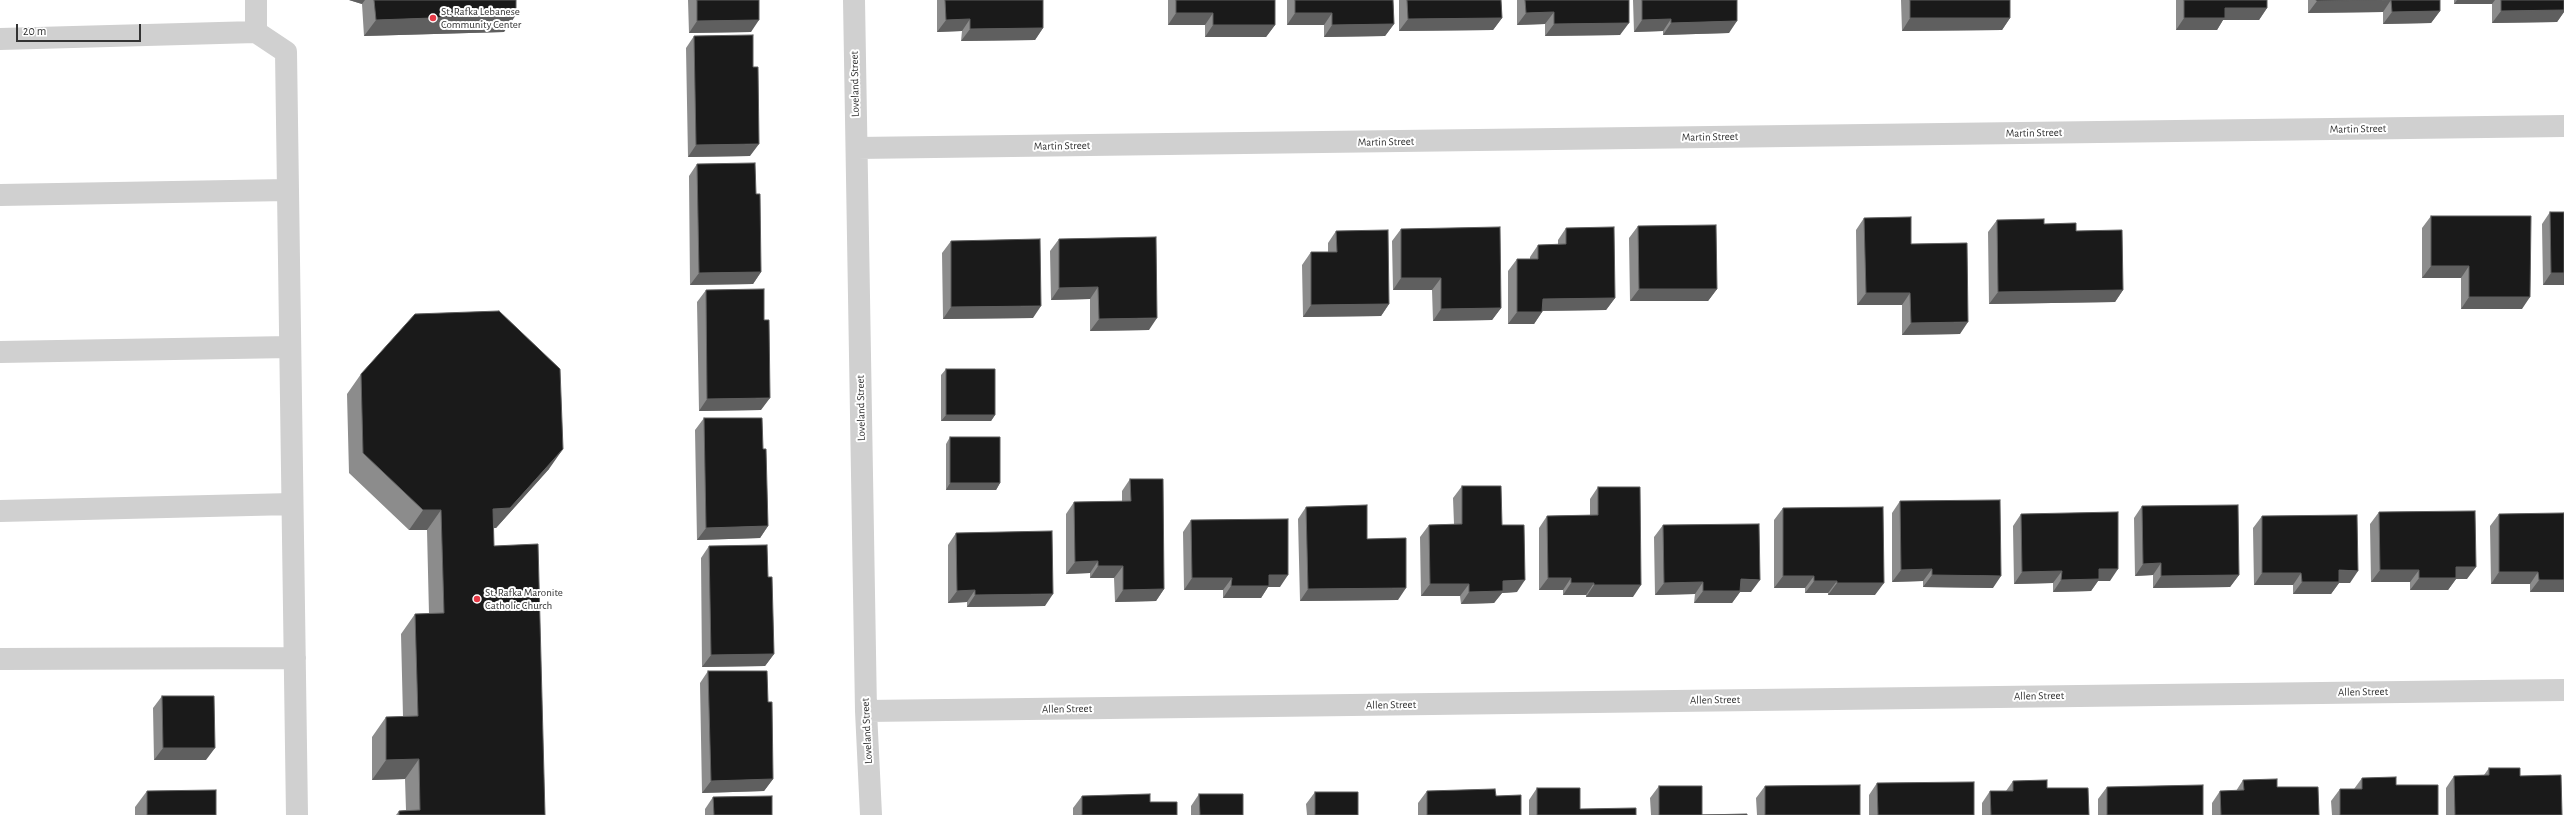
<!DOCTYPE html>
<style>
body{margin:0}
#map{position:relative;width:2564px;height:815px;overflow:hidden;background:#fff;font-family:"Alegreya Sans",sans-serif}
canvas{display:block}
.scale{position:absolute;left:16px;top:24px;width:125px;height:18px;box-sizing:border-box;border:2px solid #333;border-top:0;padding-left:5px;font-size:12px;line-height:14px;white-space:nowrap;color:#333;-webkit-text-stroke:3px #fff;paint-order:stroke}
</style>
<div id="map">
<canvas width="2564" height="815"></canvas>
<div class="scale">20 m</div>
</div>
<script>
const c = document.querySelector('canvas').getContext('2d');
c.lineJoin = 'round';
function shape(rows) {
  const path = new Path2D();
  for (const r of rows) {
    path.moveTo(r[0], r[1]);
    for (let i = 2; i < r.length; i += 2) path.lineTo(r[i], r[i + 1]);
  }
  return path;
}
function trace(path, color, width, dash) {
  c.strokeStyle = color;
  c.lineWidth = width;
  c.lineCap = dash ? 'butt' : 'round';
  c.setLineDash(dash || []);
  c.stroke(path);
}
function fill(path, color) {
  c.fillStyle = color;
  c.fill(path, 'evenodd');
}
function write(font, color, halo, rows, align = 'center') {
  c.font = font + ' "Alegreya Sans",sans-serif';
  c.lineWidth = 4;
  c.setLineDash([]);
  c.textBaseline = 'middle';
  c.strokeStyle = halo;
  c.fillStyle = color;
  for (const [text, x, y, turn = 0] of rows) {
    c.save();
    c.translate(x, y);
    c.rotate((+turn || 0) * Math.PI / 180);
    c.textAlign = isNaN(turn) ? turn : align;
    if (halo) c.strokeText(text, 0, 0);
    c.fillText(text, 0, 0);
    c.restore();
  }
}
const lane = shape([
 [256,32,256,0],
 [0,39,256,32,286,52,297,815],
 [0,195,288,190],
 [0,352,290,347],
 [0,511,292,504],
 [0,659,295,658]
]);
const street = shape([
 [854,0,866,711,871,815],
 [857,148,2564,126],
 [866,711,2564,690]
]);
const wall = shape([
 [349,0,516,0,504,32,364,36,362,4],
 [688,0,759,0,751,32,689,33],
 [937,0,1043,0,1043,28,1035,40,961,41,962,31,937,32],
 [1168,0,1275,0,1275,25,1266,37,1205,37,1205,25,1168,25],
 [1287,0,1393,0,1394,24,1385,36,1324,37,1324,25,1287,25],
 [1399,0,1501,0,1502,18,1493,30,1399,31],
 [1517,0,1629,0,1620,35,1545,36,1545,24,1517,25],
 [1633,0,1737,0,1729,33,1663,35,1663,31,1634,32],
 [1901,0,2010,0,2010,18,2002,30,1902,31],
 [2176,0,2267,0,2267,8,2259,20,2223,20,2217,30,2176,30],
 [2308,0,2440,0,2440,11,2431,23,2383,24,2383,12,2308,13],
 [2454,0,2564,0,2564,12,2557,22,2492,23,2492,4,2454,4],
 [694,36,750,156,688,157,686,48],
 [697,164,756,194,761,272,753,284,690,285,689,176],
 [2550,212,2564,212,2564,285,2543,285,2542,224],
 [2431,216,2522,309,2461,309,2461,278,2422,278,2422,228],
 [1864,218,1911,244,1960,334,1902,335,1902,305,1857,305,1856,230],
 [1997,220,2044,224,2076,231,2123,290,2115,302,1989,304,1988,232],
 [1638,226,1717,289,1708,301,1630,301,1629,238],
 [1566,228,1615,298,1606,310,1542,311,1542,312,1534,324,1508,324,1508,271,1517,259,1530,259,1530,257,1538,245,1558,245,1558,240],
 [1401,229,1501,308,1492,320,1433,321,1432,290,1393,290,1392,241],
 [1336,231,1389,304,1381,316,1303,317,1302,265,1311,252,1328,252,1328,243],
 [1059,239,1149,330,1090,331,1090,299,1051,300,1050,251],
 [951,241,1033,318,943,319,942,253],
 [706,290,761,410,699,411,697,302],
 [946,369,995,415,991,421,941,421,941,375],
 [361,374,549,469,496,528,493,528,494,546,545,815,396,815,399,811,406,810,405,779,372,780,372,737,386,717,403,717,401,634,415,614,429,614,427,530,409,530,349,473,347,394],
 [704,418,763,449,768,526,760,538,697,540,695,430],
 [950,437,1000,483,996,490,946,490,946,444],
 [1130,479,1164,589,1156,601,1115,602,1114,578,1090,578,1090,573,1066,574,1066,514,1074,502,1122,502,1122,491],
 [1462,486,1502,525,1517,592,1502,593,1494,603,1461,604,1460,596,1421,596,1420,537,1429,525,1454,524,1453,498],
 [1598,487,1633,597,1586,597,1586,595,1563,595,1563,590,1539,590,1539,528,1547,516,1590,515,1590,499],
 [1900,501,1993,588,1923,587,1923,581,1892,582,1892,513],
 [2142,506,2239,575,2230,587,2153,588,2153,575,2135,576,2134,518],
 [1306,507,1367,539,1398,600,1300,601,1298,519],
 [1783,508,1875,595,1828,595,1828,593,1805,593,1805,588,1774,588,1774,520],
 [2379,512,2467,579,2456,579,2448,590,2410,590,2410,582,2371,582,2370,524],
 [2021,514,2110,581,2098,581,2091,591,2053,592,2053,583,2014,584,2013,526],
 [2499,514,2564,592,2530,592,2530,584,2491,584,2490,526],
 [2262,516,2350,583,2339,583,2331,594,2293,594,2293,585,2254,585,2253,528],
 [1191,520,1280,587,1268,587,1261,598,1223,598,1223,590,1184,590,1183,532],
 [1663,525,1751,592,1740,592,1732,603,1694,603,1695,594,1655,595,1654,537],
 [956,533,1045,606,967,607,967,602,948,603,948,545],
 [709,546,768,577,774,654,765,666,702,667,701,558],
 [708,671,768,702,773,779,764,791,702,793,700,683],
 [162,696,206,760,154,760,153,708],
 [2489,768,2520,776,2562,815,2446,815,2446,788,2454,776,2484,775],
 [2362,778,2396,785,2438,815,2332,815,2331,801,2340,789,2354,789],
 [2243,780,2277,787,2319,815,2212,815,2212,803,2220,791,2236,791],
 [2013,781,2047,788,2089,815,1982,815,1982,803,1990,791,2006,791],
 [1877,783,1974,815,1869,815,1869,795],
 [1659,786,1702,815,1747,815,1651,815,1650,798],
 [1765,786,1860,815,1757,815,1756,798],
 [2107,787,2203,815,2098,815,2098,799],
 [1537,788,1580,809,1636,815,1529,815,1529,800],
 [147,791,216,815,135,815,135,807],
 [1427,791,1496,796,1521,815,1418,815,1418,803],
 [1315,792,1358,815,1307,815,1306,804],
 [1199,794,1243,815,1191,815,1191,806],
 [1082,796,1150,802,1177,815,1073,815,1073,808],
 [713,797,772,815,705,815,705,809]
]);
const shadedWall = shape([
 [349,0,365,0,362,4],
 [2391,0,2383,12,2308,13,2317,1],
 [2457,0,2495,0,2492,4,2454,4],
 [2225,8,2267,8,2259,20,2223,20,2217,30,2176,30,2184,18],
 [2564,10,2564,12,2557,22,2492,23,2501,11],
 [2440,11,2431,23,2383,24,2392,12],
 [1554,12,1545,24,1517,25,1526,13],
 [1176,13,1213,13,1205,25,1168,25],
 [1295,13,1332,13,1324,25,1287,25],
 [516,15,504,32,364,36,376,20],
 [1502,18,1493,30,1399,31,1408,19],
 [1910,18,2010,18,2002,30,1902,31],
 [970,19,962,31,937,32,946,20],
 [1671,19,1663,31,1634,32,1642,20],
 [759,20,751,32,689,33,697,21],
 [1737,21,1729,33,1663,35,1671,23],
 [1629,23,1620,35,1545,36,1554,24],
 [1394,24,1385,36,1324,37,1332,25],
 [1213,25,1275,25,1266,37,1205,37],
 [1043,28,1035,40,961,41,970,29],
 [759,144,750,156,688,157,696,145],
 [2431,266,2469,266,2461,278,2422,278],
 [761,272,753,284,690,285,699,273],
 [2551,273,2564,273,2564,285,2543,285],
 [1401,278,1441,278,1432,290,1393,290],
 [1098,287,1090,299,1051,300,1059,288],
 [1639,289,1717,289,1708,301,1630,301],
 [2123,290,2115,302,1989,304,1998,292],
 [1866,293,1910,293,1902,305,1857,305],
 [2469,297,2530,297,2522,309,2461,309],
 [1615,298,1606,310,1534,311,1543,299],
 [1389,304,1381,316,1303,317,1311,305],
 [1041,306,1033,318,943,319,951,307],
 [1501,308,1492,320,1433,321,1441,309],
 [1517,312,1542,312,1534,324,1508,324],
 [1157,318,1149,330,1090,331,1099,319],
 [1968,322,1960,334,1902,335,1911,323],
 [770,398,761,410,699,411,707,399],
 [946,415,995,415,991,421,941,421],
 [563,449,549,469,496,528,479,529,493,509],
 [950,483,1000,483,996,490,946,490],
 [423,510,441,510,427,530,409,530],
 [768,526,760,538,697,540,706,528],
 [1098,561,1090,573,1066,574,1075,562],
 [2161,563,2153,575,2135,576,2143,564],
 [1098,566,1123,566,1114,578,1090,578],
 [2456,567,2476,567,2467,579,2456,579,2448,590,2410,590,2419,578],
 [1932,569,1923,581,1892,582,1901,570],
 [2099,569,2118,569,2110,581,2098,581,2091,591,2053,592,2061,580],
 [2339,570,2358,571,2350,583,2339,583,2331,594,2293,594,2302,582],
 [2380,570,2419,570,2410,582,2371,582],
 [2062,571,2053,583,2014,584,2022,572],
 [2499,572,2538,572,2530,584,2491,584],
 [2262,573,2301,573,2293,585,2254,585],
 [1269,575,1288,575,1280,587,1268,587,1261,598,1223,598,1231,586],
 [1932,575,2001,576,1993,588,1923,587],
 [2239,575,2230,587,2153,588,2161,576],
 [1783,576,1814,576,1805,588,1774,588],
 [1192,578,1232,578,1223,590,1184,590],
 [1548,578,1571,578,1563,590,1539,590],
 [1741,579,1760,580,1751,592,1740,592,1732,603,1694,603,1703,591],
 [1525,580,1517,592,1502,593,1494,603,1461,604,1469,592,1503,581],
 [2539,580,2564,580,2564,592,2530,592],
 [1814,581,1837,581,1828,593,1805,593],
 [1703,582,1695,594,1655,595,1664,583],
 [1571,583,1594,583,1586,595,1563,595],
 [1837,583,1884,583,1875,595,1828,595],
 [1430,584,1469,584,1460,596,1421,596],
 [1594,585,1641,585,1633,597,1586,597],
 [1406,588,1398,600,1300,601,1308,589],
 [1164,589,1156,601,1115,602,1123,590],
 [975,590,967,602,948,603,957,591],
 [1053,594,1045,606,967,607,975,595],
 [774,654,765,666,702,667,711,655],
 [163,748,215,748,206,760,154,760],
 [419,759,405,779,372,780,386,760],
 [773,779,764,791,702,793,711,781]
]);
const building = shape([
 [374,0,516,0,516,15,376,20,374,0],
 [697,0,759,0,759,20,697,21,697,0],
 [945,0,1043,0,1043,28,970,29,970,19,946,20,945,0],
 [1176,0,1275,0,1275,25,1213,25,1213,13,1176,13,1176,0],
 [1295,0,1393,0,1394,24,1332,25,1332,13,1295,13,1295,0],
 [1407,0,1501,0,1502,18,1408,19,1407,0],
 [1525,0,1629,0,1629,23,1554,24,1554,12,1526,13,1525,0],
 [1642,0,1737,0,1737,21,1671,23,1671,19,1642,20,1642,0],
 [1910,0,2010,0,2010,18,1910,18,1910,0],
 [2184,0,2267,0,2267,8,2225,8,2225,18,2184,18,2184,0],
 [2316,0,2382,0,2317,1,2316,0],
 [2391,0,2440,0,2440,11,2392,12,2391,0],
 [2501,0,2564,0,2564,10,2501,11,2501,0],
 [753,35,753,67,758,67,759,144,696,145,694,36,753,35],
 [755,163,756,194,760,194,761,272,699,273,697,164,755,163],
 [2550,212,2564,212,2564,273,2551,273,2550,212],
 [2431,216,2531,216,2530,297,2469,297,2469,266,2431,266,2431,216],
 [1911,217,1911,244,1967,243,1968,322,1911,323,1910,293,1866,293,1864,218,1911,217],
 [2044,219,2044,224,2076,223,2076,231,2122,230,2123,290,1998,292,1997,220,2044,219],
 [1716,225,1717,289,1639,289,1638,226,1716,225],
 [1500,227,1501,308,1441,309,1441,278,1401,278,1401,229,1500,227],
 [1614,227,1615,298,1543,299,1542,312,1517,312,1517,259,1538,259,1538,245,1566,244,1566,228,1614,227],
 [1388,230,1389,304,1311,305,1311,252,1337,252,1336,231,1388,230],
 [1156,237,1157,318,1099,319,1098,287,1059,288,1059,239,1156,237],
 [1040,239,1041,306,951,307,951,241,1040,239],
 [764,289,764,320,769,320,770,398,707,399,706,290,764,289],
 [499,311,560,369,563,449,510,508,493,509,494,546,538,544,545,815,399,815,399,811,420,810,419,759,386,760,386,717,418,716,415,614,444,613,441,510,423,510,363,453,361,374,415,314,499,311],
 [946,369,995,369,995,415,946,415,946,369],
 [704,418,762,418,763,449,766,449,768,526,706,528,704,418],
 [950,437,1000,437,1000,483,950,483,950,437],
 [1130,479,1163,479,1164,589,1123,590,1123,566,1098,566,1098,561,1075,562,1074,502,1131,501,1130,479],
 [1462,486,1501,486,1502,525,1524,525,1525,580,1503,581,1503,591,1469,592,1469,584,1430,584,1429,525,1462,524,1462,486],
 [1598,487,1640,487,1641,585,1594,585,1594,583,1571,583,1571,578,1548,578,1547,516,1598,515,1598,487],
 [2000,500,2001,576,1932,575,1932,569,1901,570,1900,501,2000,500],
 [1367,505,1367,539,1406,538,1406,588,1308,589,1306,507,1367,505],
 [2238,505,2239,575,2161,576,2161,563,2143,564,2142,506,2238,505],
 [1883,507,1884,583,1837,583,1837,581,1814,581,1814,576,1783,576,1783,508,1883,507],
 [2475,511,2476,567,2456,567,2456,578,2419,578,2419,570,2380,570,2379,512,2475,511],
 [2118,512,2118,569,2099,569,2099,579,2061,580,2062,571,2022,572,2021,514,2118,512],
 [2564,513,2564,580,2539,580,2538,572,2499,572,2499,514,2564,513],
 [2357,515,2358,571,2339,570,2339,582,2302,582,2301,573,2262,573,2262,516,2357,515],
 [1288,519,1288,575,1269,575,1269,586,1231,586,1232,578,1192,578,1191,520,1288,519],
 [1759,524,1760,580,1741,579,1740,591,1703,591,1703,582,1664,583,1663,525,1759,524],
 [1052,531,1053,594,975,595,975,590,957,591,956,533,1052,531],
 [767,545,768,577,772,577,774,654,711,655,709,546,767,545],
 [708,671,767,671,768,702,772,702,773,779,711,781,708,671],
 [162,696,214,696,215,748,163,748,162,696],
 [2489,768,2520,768,2520,776,2561,775,2562,815,2455,815,2454,776,2489,775,2489,768],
 [2396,777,2396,785,2438,785,2438,815,2340,815,2340,789,2362,789,2362,778,2396,777],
 [2277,779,2277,787,2318,787,2319,815,2221,815,2220,791,2244,790,2243,780,2277,779],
 [2047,780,2047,788,2088,788,2089,815,1991,815,1990,791,2013,791,2013,781,2047,780],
 [1974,782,1974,815,1878,815,1877,783,1974,782],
 [1860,785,1860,815,1765,815,1765,786,1860,785],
 [2203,785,2203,815,2107,815,2107,787,2203,785],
 [1659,786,1702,786,1702,815,1747,814,1747,815,1659,815,1659,786],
 [1537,788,1580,788,1580,809,1636,808,1636,815,1537,815,1537,788],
 [1495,789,1496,796,1521,795,1521,815,1427,815,1427,791,1495,789],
 [216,790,216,815,147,815,147,791,216,790],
 [1315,792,1358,792,1358,815,1315,815,1315,792],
 [1150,794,1150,802,1177,802,1177,815,1082,815,1082,796,1150,794],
 [1199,794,1243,794,1243,815,1200,815,1199,794],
 [772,796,772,815,714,815,713,797,772,796]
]);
const markers = [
 [433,18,4,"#e63946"],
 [477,599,4,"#e63946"]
];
const poiNames = [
 ["St. Rafka Lebanese",441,12],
 ["Community Center",441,25],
 ["St. Rafka Maronite",485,593],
 ["Catholic Church",485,606]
];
const streetNames = [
 ["Loveland Street",855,84,-91],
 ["Martin Street",2358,129,-1],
 ["Martin Street",2034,133,-1],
 ["Martin Street",1710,137,-1],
 ["Martin Street",1386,142,-1],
 ["Martin Street",1062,146,-1],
 ["Loveland Street",861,408,-91],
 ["Allen Street",2363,692,-1],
 ["Allen Street",2039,696,-1],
 ["Allen Street",1715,700,-1],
 ["Allen Street",1391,705,-1],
 ["Allen Street",1067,709,-1],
 ["Loveland Street",867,731,-93]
];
trace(lane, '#d0d0d0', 22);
trace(street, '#d0d0d0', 22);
fill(wall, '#8c8c8c');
fill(shadedWall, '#5f5f5f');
fill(building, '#1a1a1a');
trace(building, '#5f5f5f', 1);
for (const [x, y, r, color] of markers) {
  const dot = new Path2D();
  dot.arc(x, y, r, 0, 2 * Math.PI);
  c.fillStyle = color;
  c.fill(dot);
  trace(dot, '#fff', 1.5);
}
write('11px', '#333', '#fff', poiNames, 'left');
write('11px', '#333', '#fff', streetNames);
</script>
